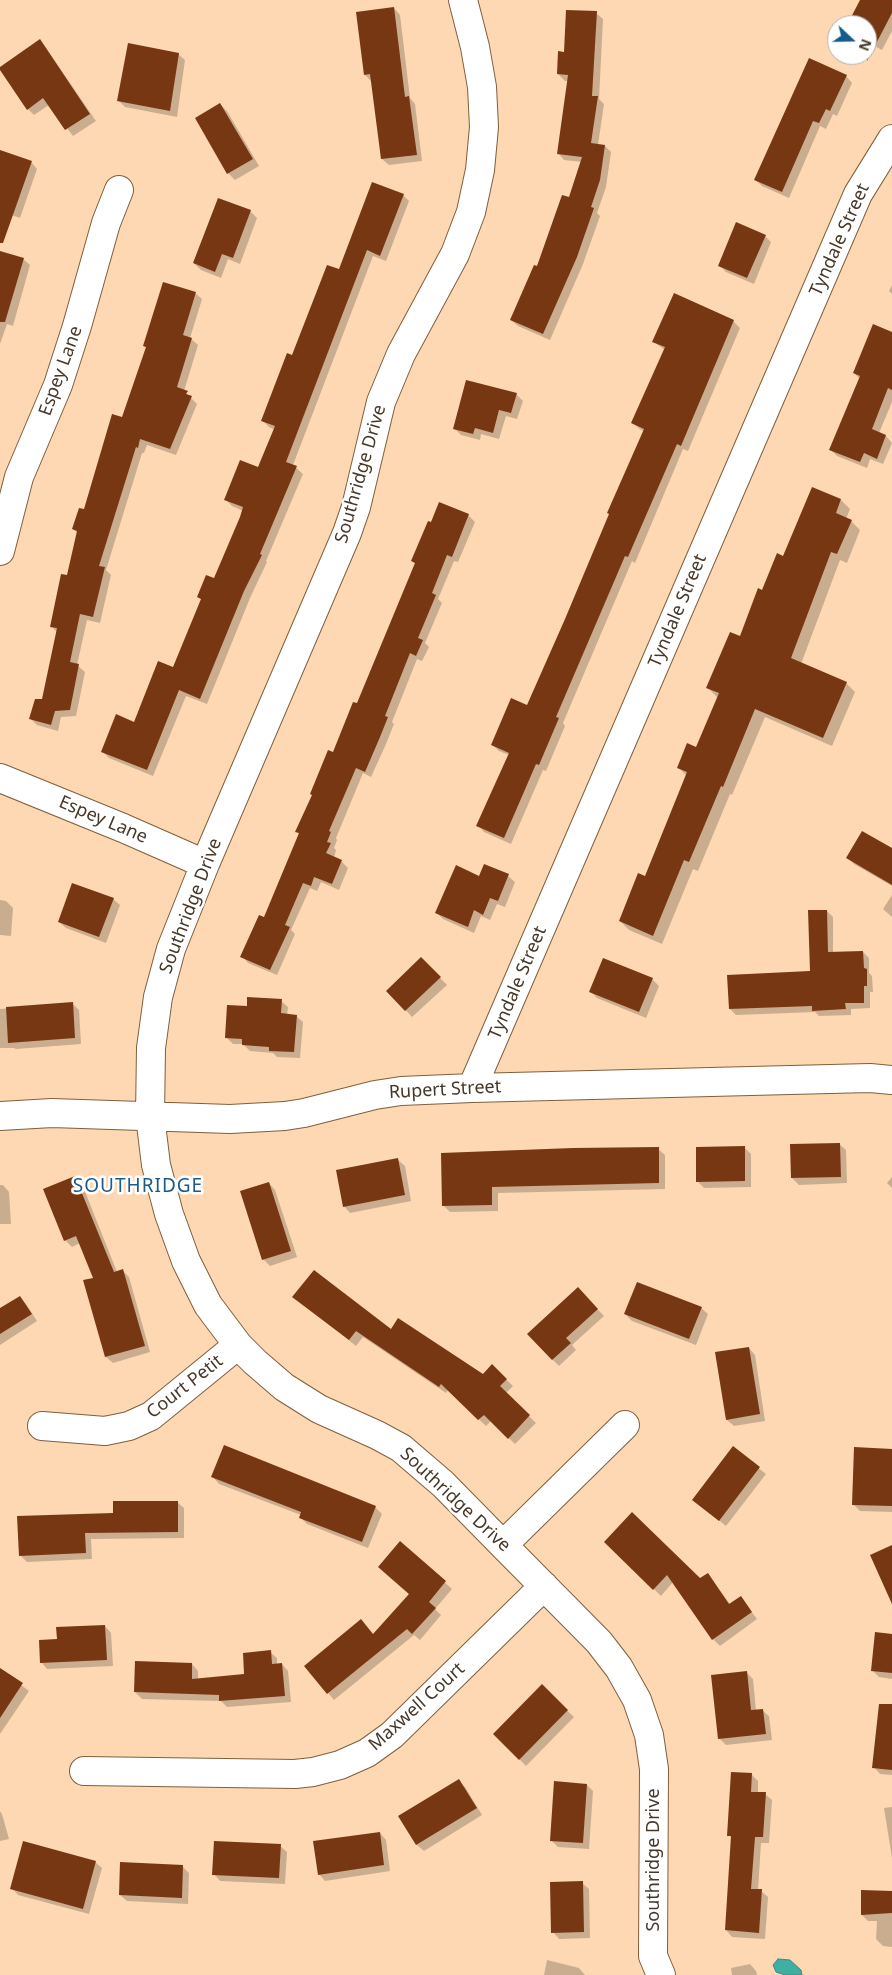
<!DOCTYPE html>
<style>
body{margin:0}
#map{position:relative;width:892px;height:1975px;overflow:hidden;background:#fdd8b3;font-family:"Noto Sans",sans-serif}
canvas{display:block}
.north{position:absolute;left:827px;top:15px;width:50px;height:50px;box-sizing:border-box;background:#fff;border:1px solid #b5afa9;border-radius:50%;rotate:111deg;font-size:14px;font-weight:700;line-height:20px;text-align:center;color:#463729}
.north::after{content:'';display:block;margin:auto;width:18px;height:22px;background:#145b8f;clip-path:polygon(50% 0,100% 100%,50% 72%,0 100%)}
</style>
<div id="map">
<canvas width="892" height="1975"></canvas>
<div class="north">N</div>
</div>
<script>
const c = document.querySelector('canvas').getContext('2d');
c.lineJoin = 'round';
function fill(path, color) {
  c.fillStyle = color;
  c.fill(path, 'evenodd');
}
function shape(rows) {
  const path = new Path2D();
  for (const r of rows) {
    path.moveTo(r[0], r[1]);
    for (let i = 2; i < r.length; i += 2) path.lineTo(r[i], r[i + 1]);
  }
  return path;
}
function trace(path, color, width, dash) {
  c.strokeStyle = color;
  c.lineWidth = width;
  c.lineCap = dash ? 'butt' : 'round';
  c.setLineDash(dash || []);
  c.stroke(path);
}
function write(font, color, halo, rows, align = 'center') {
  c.font = font + ' "Noto Sans",sans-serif';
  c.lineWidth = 5;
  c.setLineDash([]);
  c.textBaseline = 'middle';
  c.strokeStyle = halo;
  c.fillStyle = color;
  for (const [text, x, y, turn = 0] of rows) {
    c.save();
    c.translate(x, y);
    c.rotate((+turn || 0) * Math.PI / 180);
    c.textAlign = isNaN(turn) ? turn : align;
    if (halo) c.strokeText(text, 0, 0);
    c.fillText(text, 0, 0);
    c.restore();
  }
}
const water = shape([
 [778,1959,790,1960,801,1970,802,1975,785,1975,776,1972,773,1965,778,1959]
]);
const shadow = shape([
 [861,0,892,0,892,31,882,50,867,42,867,25,848,25],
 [394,8,400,15,410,98,415,104,422,161,389,165,382,159,372,82,365,75],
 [596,13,603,19,599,99,604,104,598,145,605,146,611,152,606,187,597,213,600,216,583,264,550,340,518,326,511,320,569,199,582,162,564,160,558,153,568,81,565,81,558,74],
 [40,41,46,48,96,121,73,136,49,105,34,115,28,109],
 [178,54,185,60,177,117,125,107,118,100],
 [846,76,852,83,837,116,833,114,826,129,820,126,789,198,762,186,755,179],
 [220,104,227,111,259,166,235,180,228,173],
 [0,155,31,162,37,169,20,218,0,211],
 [403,195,409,201,386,261,373,256,293,465,303,474,266,561,267,562,250,598,207,704,186,696,153,776,109,758,103,752,134,723,174,669,202,600,198,597,215,579,243,511,232,506,225,499,259,469,275,430,269,427,263,421,293,357,339,271],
 [219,199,250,211,257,218,240,264,228,259,221,278,201,270,194,263],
 [765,236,771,242,754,284,726,272,719,265],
 [0,252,23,259,30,265,13,326,7,324,0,344],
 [892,285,892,294,889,291],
 [195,293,202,299,190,338,198,345,184,391,197,404,176,455,147,445,144,453,142,453,106,570,111,575,100,623,87,620,77,665,85,672,76,716,61,717,58,731,37,725,31,719,43,700,57,632,51,626,68,576,78,533,73,529,85,511,123,419,147,348,144,346],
 [733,321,740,328,688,451,683,449,635,563,632,561,563,723,565,726,546,771,543,770,511,844,484,832,478,825,509,755,499,751,493,745,528,706,566,620,644,432,632,423,665,350,654,342],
 [892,333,892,402,879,433,886,436,892,443,883,464,870,459,867,468,837,456,831,450,860,379,854,373],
 [516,394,523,401,517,419,506,416,499,439,481,434,480,440,461,435,455,429],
 [841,500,850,509,846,519,851,521,860,530,847,563,840,560,801,664,846,683,855,692,832,746,765,717,732,795,730,794,698,871,693,869,662,944,629,930,620,921,646,878,687,776,678,767,697,749,718,698,708,688,740,638,763,591,784,558],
 [440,504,468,515,475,522,458,562,454,561,438,599,442,603,425,643,429,647,422,661,417,659,392,722,394,724,386,744,371,777,363,773,336,838,337,840,334,848,336,850,334,858,341,861,348,868,339,890,321,882,317,891,310,888,291,930,295,934,277,975,248,963,242,956,265,919,300,835,297,832,358,705,416,564,413,561],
 [892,850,892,886,854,864,848,858],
 [485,865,508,876,515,882,505,907,497,904,490,920,481,916,474,933,443,919,437,913,480,877],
 [892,895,892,917,883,909],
 [113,899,120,905,106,943,66,928,59,922],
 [0,900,6,901,13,908,11,936,0,935],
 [827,911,833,917,833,953,863,952,869,958,869,973,872,976,873,992,870,992,870,1008,851,1009,851,1015,819,1016,815,1012,736,1015,730,1009,812,973],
 [421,959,447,985,412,1017,388,991],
 [604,960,653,980,659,986,646,1018,597,998,591,992],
 [281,1001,288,1007,287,1015,296,1016,303,1022,300,1058,277,1057,273,1053,250,1051,243,1044,233,1044,226,1037,248,1007],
 [72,1003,79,1010,81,1044,16,1049,14,1048,0,1048,0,1009],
 [839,1144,846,1150,847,1183,799,1185,792,1178],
 [744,1147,751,1154,751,1187,704,1188,698,1182],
 [658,1149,665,1155,665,1189,498,1193,498,1211,450,1212,443,1205,442,1154],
 [398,1160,405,1166,411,1201,350,1213,344,1206],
 [892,1177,892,1188,887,1183],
 [75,1178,82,1184,117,1272,122,1270,129,1277,150,1352,113,1363,106,1357,94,1278,80,1243,72,1247,65,1240],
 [269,1183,275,1190,297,1257,270,1266,263,1259],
 [0,1185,3,1185,9,1192,11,1224,0,1224],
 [578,1289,604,1316,572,1345,576,1350,559,1366,552,1359],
 [20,1297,26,1304,37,1321,0,1345,0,1308,1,1309],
 [294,1297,391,1331,483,1376,492,1366,513,1386,506,1393,536,1423,515,1444,491,1421,486,1426,448,1390,446,1393,363,1337,356,1346],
 [701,1308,708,1314,696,1345,632,1321,625,1314],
 [749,1348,755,1355,765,1421,734,1426,727,1420],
 [224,1446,375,1507,382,1514,368,1548,307,1524,300,1517,301,1515,219,1484,213,1477],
 [733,1448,766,1474,726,1526,693,1500],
 [892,1450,892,1512,860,1511,853,1504],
 [177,1502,184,1508,184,1538,91,1539,92,1559,27,1562,20,1555,114,1514],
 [606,1542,700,1580,707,1574,730,1604,740,1597,757,1619,720,1646,713,1639,673,1582,661,1596],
 [401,1543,452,1589,435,1609,441,1615,420,1640,414,1635,334,1700,306,1666,374,1635,410,1595,386,1574],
 [105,1626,111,1633,113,1666,47,1669,41,1662],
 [892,1635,892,1679,879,1677,873,1671],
 [270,1652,277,1658,277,1665,282,1664,288,1671,291,1702,227,1707,221,1701,142,1699,135,1692,192,1664,198,1671,198,1680,246,1676],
 [0,1669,29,1691,0,1734],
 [747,1673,753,1679,756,1711,762,1710,769,1716,772,1740,726,1745,719,1738],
 [542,1686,574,1717,526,1766,495,1734],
 [892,1731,892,1775,880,1774,874,1767],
 [752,1775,758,1781,758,1793,765,1794,772,1800,769,1843,761,1843,758,1890,761,1891,768,1897,765,1939,732,1937,726,1930,732,1838,728,1835],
 [458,1781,465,1787,482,1815,424,1851,417,1845,400,1817],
 [587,1785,593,1791,589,1849,558,1847,551,1840],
 [892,1807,892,1858,884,1808],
 [0,1811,2,1814,9,1839,0,1841],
 [380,1833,386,1840,390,1871,325,1881,319,1874],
 [280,1846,287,1852,285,1884,220,1881,214,1874],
 [95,1862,102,1868,89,1914,18,1895,12,1888],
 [182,1866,189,1873,188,1904,127,1901,120,1895],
 [582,1883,589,1889,590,1938,559,1939,553,1932],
 [892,1892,892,1947,883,1946,876,1939,877,1921,868,1921,862,1915],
 [547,1960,579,1968,585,1975,544,1975],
 [750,1964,756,1971,757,1975,732,1975,731,1968]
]);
const building = shape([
 [860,0,892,0,892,13,867,61,867,25,847,25],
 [394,7,405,97,409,96,417,155,381,159,370,74,364,75,356,12],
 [566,10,597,11,592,96,598,96,591,143,605,145,600,180,591,207,594,208,577,257,543,334,510,320,534,265,537,266,562,195,569,197,582,157,557,154,568,75,557,74,558,51,564,52],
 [40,39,90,114,65,130,43,98,27,110,0,70,0,67],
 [128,43,179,53,170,111,117,101],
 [809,58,847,75,830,111,826,109,819,123,813,121,782,192,754,180],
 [220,103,253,159,227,174,195,118],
 [0,150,32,161,3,243,0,243],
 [372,182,404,194,380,256,367,250,286,462,297,466,260,554,262,555,244,591,200,699,179,690,147,770,101,752,116,714,134,722,158,661,173,667,201,599,197,597,206,575,214,578,240,517,243,507,224,500,240,460,258,467,275,426,261,421,287,353,292,355,327,265,339,269],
 [218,198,251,210,233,258,222,254,215,272,193,263],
 [736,222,766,235,747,278,718,266],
 [0,251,24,258,5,322,0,322],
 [163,282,196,292,183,335,192,338,177,387,188,391,186,394,192,396,170,449,140,439,138,448,136,447,99,566,105,567,93,617,80,614,70,662,79,664,70,710,55,711,51,725,29,719,35,699,42,699,57,628,50,627,61,574,67,575,77,531,72,529,79,508,84,509,112,414,122,417,146,347,143,346],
 [674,293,734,320,681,446,677,444,628,557,625,556,556,717,559,718,539,765,536,764,504,838,476,826,509,753,491,745,511,698,527,705,565,619,609,514,607,513,644,429,631,423,665,347,652,342],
 [873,324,892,332,892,390,888,388,872,429,886,435,877,459,864,453,860,462,829,450,860,376,853,373],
 [466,380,517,393,511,413,499,410,493,433,475,428,473,434,453,429],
 [812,487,841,499,836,513,852,520,837,554,831,552,791,658,847,682,823,738,755,709,723,787,721,786,689,862,684,860,653,936,619,921,638,873,645,876,687,772,677,768,687,743,696,747,719,693,706,688,730,632,740,636,758,588,762,590,777,553,783,556],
 [439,502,469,514,452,557,447,555,432,593,436,595,418,638,423,640,416,656,410,653,385,716,388,717,380,737,365,772,356,768,329,831,331,832,327,842,331,843,326,853,342,860,332,884,314,877,311,886,303,883,285,925,290,927,270,970,240,957,259,915,264,917,299,833,295,832,312,795,310,794,328,750,333,752,353,702,357,703,415,563,411,561,428,521,431,522],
 [862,831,892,848,892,885,846,858],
 [484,864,509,874,498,901,490,898,483,915,474,910,468,927,435,913,456,865,479,876],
 [72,883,114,898,99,937,58,922],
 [808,910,827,910,828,952,863,951,864,968,867,969,867,986,864,986,864,1003,845,1003,846,1009,812,1011,812,1006,729,1009,727,975,810,971],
 [421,957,441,977,405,1011,386,991],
 [603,958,653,978,639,1012,589,992],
 [247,997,282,999,281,1013,297,1015,294,1052,269,1051,269,1047,242,1045,242,1039,225,1038,227,1005,247,1006],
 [73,1002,75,1038,8,1043,6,1007],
 [840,1143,841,1177,791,1178,790,1144],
 [745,1146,745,1181,696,1182,696,1147],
 [659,1147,659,1183,492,1187,492,1205,442,1206,441,1153,573,1148],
 [398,1158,405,1195,343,1207,336,1170],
 [75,1176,114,1272,123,1269,145,1346,105,1357,83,1280,93,1278,76,1236,64,1241,43,1189],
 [269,1182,291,1251,262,1260,240,1191],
 [314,1270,391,1329,398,1318,483,1374,492,1364,507,1379,500,1386,530,1415,508,1439,484,1415,478,1420,441,1384,439,1387,356,1331,349,1340,292,1297],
 [637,1282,702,1307,689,1339,624,1314],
 [578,1287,598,1309,566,1338,571,1343,552,1360,527,1334],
 [20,1296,32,1314,0,1334,0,1308],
 [749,1347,760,1414,726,1420,715,1352],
 [224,1445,376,1506,362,1542,299,1518,301,1512,211,1477],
 [733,1446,760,1467,719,1521,692,1500],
 [854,1447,892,1449,892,1506,852,1505],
 [113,1501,178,1501,178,1532,85,1533,86,1553,19,1556,17,1516,113,1513],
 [632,1512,700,1578,708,1573,729,1604,741,1596,752,1612,712,1640,667,1575,653,1590,604,1542],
 [400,1541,446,1581,429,1602,436,1608,412,1634,407,1629,327,1694,304,1666,361,1619,373,1634,409,1594,378,1567],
 [892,1545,892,1604,870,1555],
 [105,1625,107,1660,40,1663,39,1640,57,1639,56,1627],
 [875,1632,892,1634,892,1673,871,1671],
 [271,1650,272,1664,282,1663,285,1696,219,1701,219,1695,134,1692,135,1661,192,1663,192,1679,244,1674,243,1653],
 [0,1668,23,1683,0,1718],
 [747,1671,751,1710,763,1709,766,1734,718,1739,711,1675],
 [542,1684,568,1710,519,1760,493,1734],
 [879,1704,892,1704,892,1770,872,1768],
 [731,1772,752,1773,751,1792,766,1792,763,1837,755,1837,751,1889,762,1889,759,1933,725,1930,731,1836,727,1836],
 [459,1779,477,1808,416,1845,398,1816],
 [554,1781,587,1784,583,1843,550,1841],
 [380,1832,384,1865,318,1875,313,1841],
 [23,1841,96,1861,83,1909,10,1889],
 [214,1841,281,1844,279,1878,212,1875],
 [120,1862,183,1865,182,1898,119,1895],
 [583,1881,584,1932,551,1933,550,1882],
 [861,1890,892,1891,892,1913,861,1915]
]);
const minor = shape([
 [463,0,475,47,482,87,484,127,480,170,471,212,455,254,401,354,381,402,356,507,347,533,205,864,171,949,158,997,151,1048,150,1116,156,1165,169,1214,186,1261,208,1305,238,1345,255,1362,284,1387,319,1409,377,1435,401,1448,443,1484,503,1545,599,1642,619,1668,637,1700,649,1735,654,1769,653,1956,661,1975],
 [0,551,19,477,58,385,77,326,106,223,119,190],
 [0,778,123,828,205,864],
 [472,1088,858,194,892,139],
 [0,1116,52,1113,230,1119,285,1116,304,1113,375,1095,401,1091,472,1088,870,1078,892,1080],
 [42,1426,105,1431,129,1426,151,1416,238,1345],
 [503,1545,625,1425],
 [84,1771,295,1774,313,1772,340,1765,367,1753,392,1735,544,1586]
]);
const streetNames = [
 ["Tyndale Street",840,240,-66],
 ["Espey Lane",61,371,-70],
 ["Southridge Drive",361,474,-74],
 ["Tyndale Street",678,611,-67],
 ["Espey Lane",103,820,23],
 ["Southridge Drive",191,906,-69],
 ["Tyndale Street",518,983,-67],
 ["Rupert Street",445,1090,-3],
 ["Court Petit",185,1387,-38],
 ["Southridge Drive",455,1500,43],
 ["Maxwell Court",417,1707,-42],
 ["Southridge Drive",654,1860,-90]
];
const neighbourhoodNames = [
 ["SOUTHRIDGE",138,1187]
];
fill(water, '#3fafa4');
trace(water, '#418b7f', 1);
fill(shadow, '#0003');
fill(building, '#773713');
trace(minor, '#7f5f3e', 30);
trace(minor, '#fff', 28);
write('18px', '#463729', '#fff', streetNames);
c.letterSpacing = '1px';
write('19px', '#1c5a8a', '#fff', neighbourhoodNames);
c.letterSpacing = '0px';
</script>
